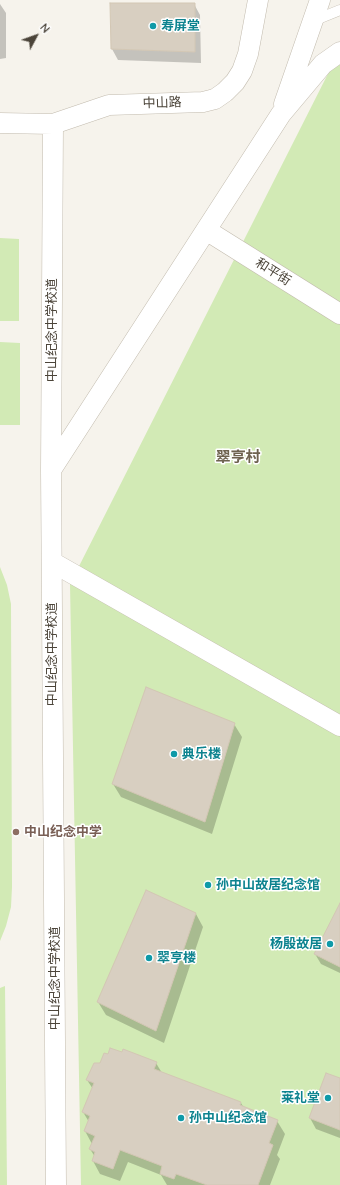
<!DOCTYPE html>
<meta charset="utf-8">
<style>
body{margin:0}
#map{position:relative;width:340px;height:1185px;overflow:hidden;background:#f6f3ec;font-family:Quicksand,sans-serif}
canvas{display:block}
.north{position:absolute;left:16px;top:16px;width:40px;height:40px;-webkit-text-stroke:3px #fff;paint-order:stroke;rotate:49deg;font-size:11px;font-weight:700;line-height:16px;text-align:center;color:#4b4439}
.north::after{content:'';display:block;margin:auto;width:14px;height:18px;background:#4b4439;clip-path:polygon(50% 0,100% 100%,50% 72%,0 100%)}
</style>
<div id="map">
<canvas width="340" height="1185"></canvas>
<div class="north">N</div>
</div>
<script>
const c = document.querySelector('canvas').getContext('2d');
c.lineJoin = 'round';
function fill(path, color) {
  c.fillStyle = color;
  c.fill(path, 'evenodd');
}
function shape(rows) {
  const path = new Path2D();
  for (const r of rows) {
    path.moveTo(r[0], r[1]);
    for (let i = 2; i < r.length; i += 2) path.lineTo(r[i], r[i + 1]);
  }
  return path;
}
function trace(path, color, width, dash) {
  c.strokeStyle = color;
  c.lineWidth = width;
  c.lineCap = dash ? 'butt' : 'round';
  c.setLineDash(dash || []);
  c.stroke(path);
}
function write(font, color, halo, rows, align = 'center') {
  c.font = font + ' Quicksand,"Noto Sans SC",sans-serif';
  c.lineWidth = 3;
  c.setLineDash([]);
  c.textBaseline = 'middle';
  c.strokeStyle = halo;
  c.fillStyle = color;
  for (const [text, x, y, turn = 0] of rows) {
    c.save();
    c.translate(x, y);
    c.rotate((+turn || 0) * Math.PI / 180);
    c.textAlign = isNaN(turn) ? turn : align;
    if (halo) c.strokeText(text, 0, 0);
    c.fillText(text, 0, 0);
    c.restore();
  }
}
const green = shape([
 [340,50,340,1185,81,1185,70,584],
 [0,238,19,239,19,321,0,321],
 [0,342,20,343,20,425,0,425],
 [0,567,7,585,11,604,12,887,11,907,6,926,0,941],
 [5,986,7,1185,0,1185,0,988]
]);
const shadow = shape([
 [0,4,6,13,6,58,0,59],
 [194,4,200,15,201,63,118,60,112,49],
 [234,724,242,737,212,834,121,797,113,784],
 [340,905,340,973,321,964,315,954],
 [196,914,203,927,164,1043,106,1015,98,1002],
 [156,1063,162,1073,241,1103,244,1108,277,1121,285,1134,277,1155,280,1159,270,1185,167,1185,161,1175,128,1162,120,1181,100,1174,93,1161,95,1157,90,1149,92,1144,85,1131,89,1122,83,1112,93,1089,87,1080],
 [340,1079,340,1138,316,1129,310,1118]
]);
const building = shape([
 [110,3,195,3,195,52,111,49,110,3],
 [146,687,235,723,205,822,112,784,146,687],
 [146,890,196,913,156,1031,97,1002,146,890],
 [340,903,340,967,314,954,340,903],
 [110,1048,122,1052,123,1049,157,1062,154,1069,241,1102,240,1105,278,1120,269,1143,273,1145,258,1185,207,1185,176,1174,174,1179,160,1174,162,1166,120,1150,113,1169,92,1161,95,1152,89,1149,95,1136,84,1131,90,1116,82,1112,94,1083,86,1080,94,1063,100,1063,104,1053,108,1054,110,1048],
 [326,1073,340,1078,340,1130,309,1118,326,1073]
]);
const lane = shape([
 [313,21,340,10]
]);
const street = shape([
 [284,104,320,0],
 [0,123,53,124,109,105,203,102,215,99,225,92,235,82,242,71,248,54,258,0],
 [53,124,51,470,56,1185],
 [206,230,340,314],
 [51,470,281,114,323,64,340,52],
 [52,562,340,726]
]);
const markers = [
 [153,26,4,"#0f9aa8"],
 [174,754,4,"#0f9aa8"],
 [16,832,4,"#8d6e63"],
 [208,885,4,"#0f9aa8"],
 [330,944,4,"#0f9aa8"],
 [149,958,4,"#0f9aa8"],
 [328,1098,4,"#0f9aa8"],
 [181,1118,4,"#0f9aa8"]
];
const cultureNames = [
 ["寿屏堂",161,26],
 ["典乐楼",182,754],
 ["孙中山故居纪念馆",216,885],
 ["杨殷故居",322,944,"right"],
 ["翠亨楼",157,958],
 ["莱礼堂",320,1098,"right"],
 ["孙中山纪念馆",189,1118]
];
const streetNames = [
 ["中山路",162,103,-2],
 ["和平街",273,272,32],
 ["中山纪念中学校道",52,330,-90],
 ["中山纪念中学校道",52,654,-90],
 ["中山纪念中学校道",55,978,-90]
];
const educationNames = [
 ["中山纪念中学",24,832]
];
const quarterNames = [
 ["翠亨村",238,457]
];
fill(green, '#d2eab5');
fill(shadow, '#0003');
fill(building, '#d8cfc1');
trace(building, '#d3c7b4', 1);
trace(lane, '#c2bbae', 11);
trace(street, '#c2bbae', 21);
trace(lane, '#fff', 10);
trace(street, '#fff', 20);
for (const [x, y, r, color] of markers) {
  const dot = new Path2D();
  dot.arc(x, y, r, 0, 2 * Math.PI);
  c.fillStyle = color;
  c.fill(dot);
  trace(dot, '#fff', 1.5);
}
write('bold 13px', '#0d838f', '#fff', cultureNames, 'left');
write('13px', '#4b4439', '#fff', streetNames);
write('bold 13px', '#785e54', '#fff', educationNames, 'left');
write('bold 15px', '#6e6250', '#fff', quarterNames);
</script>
